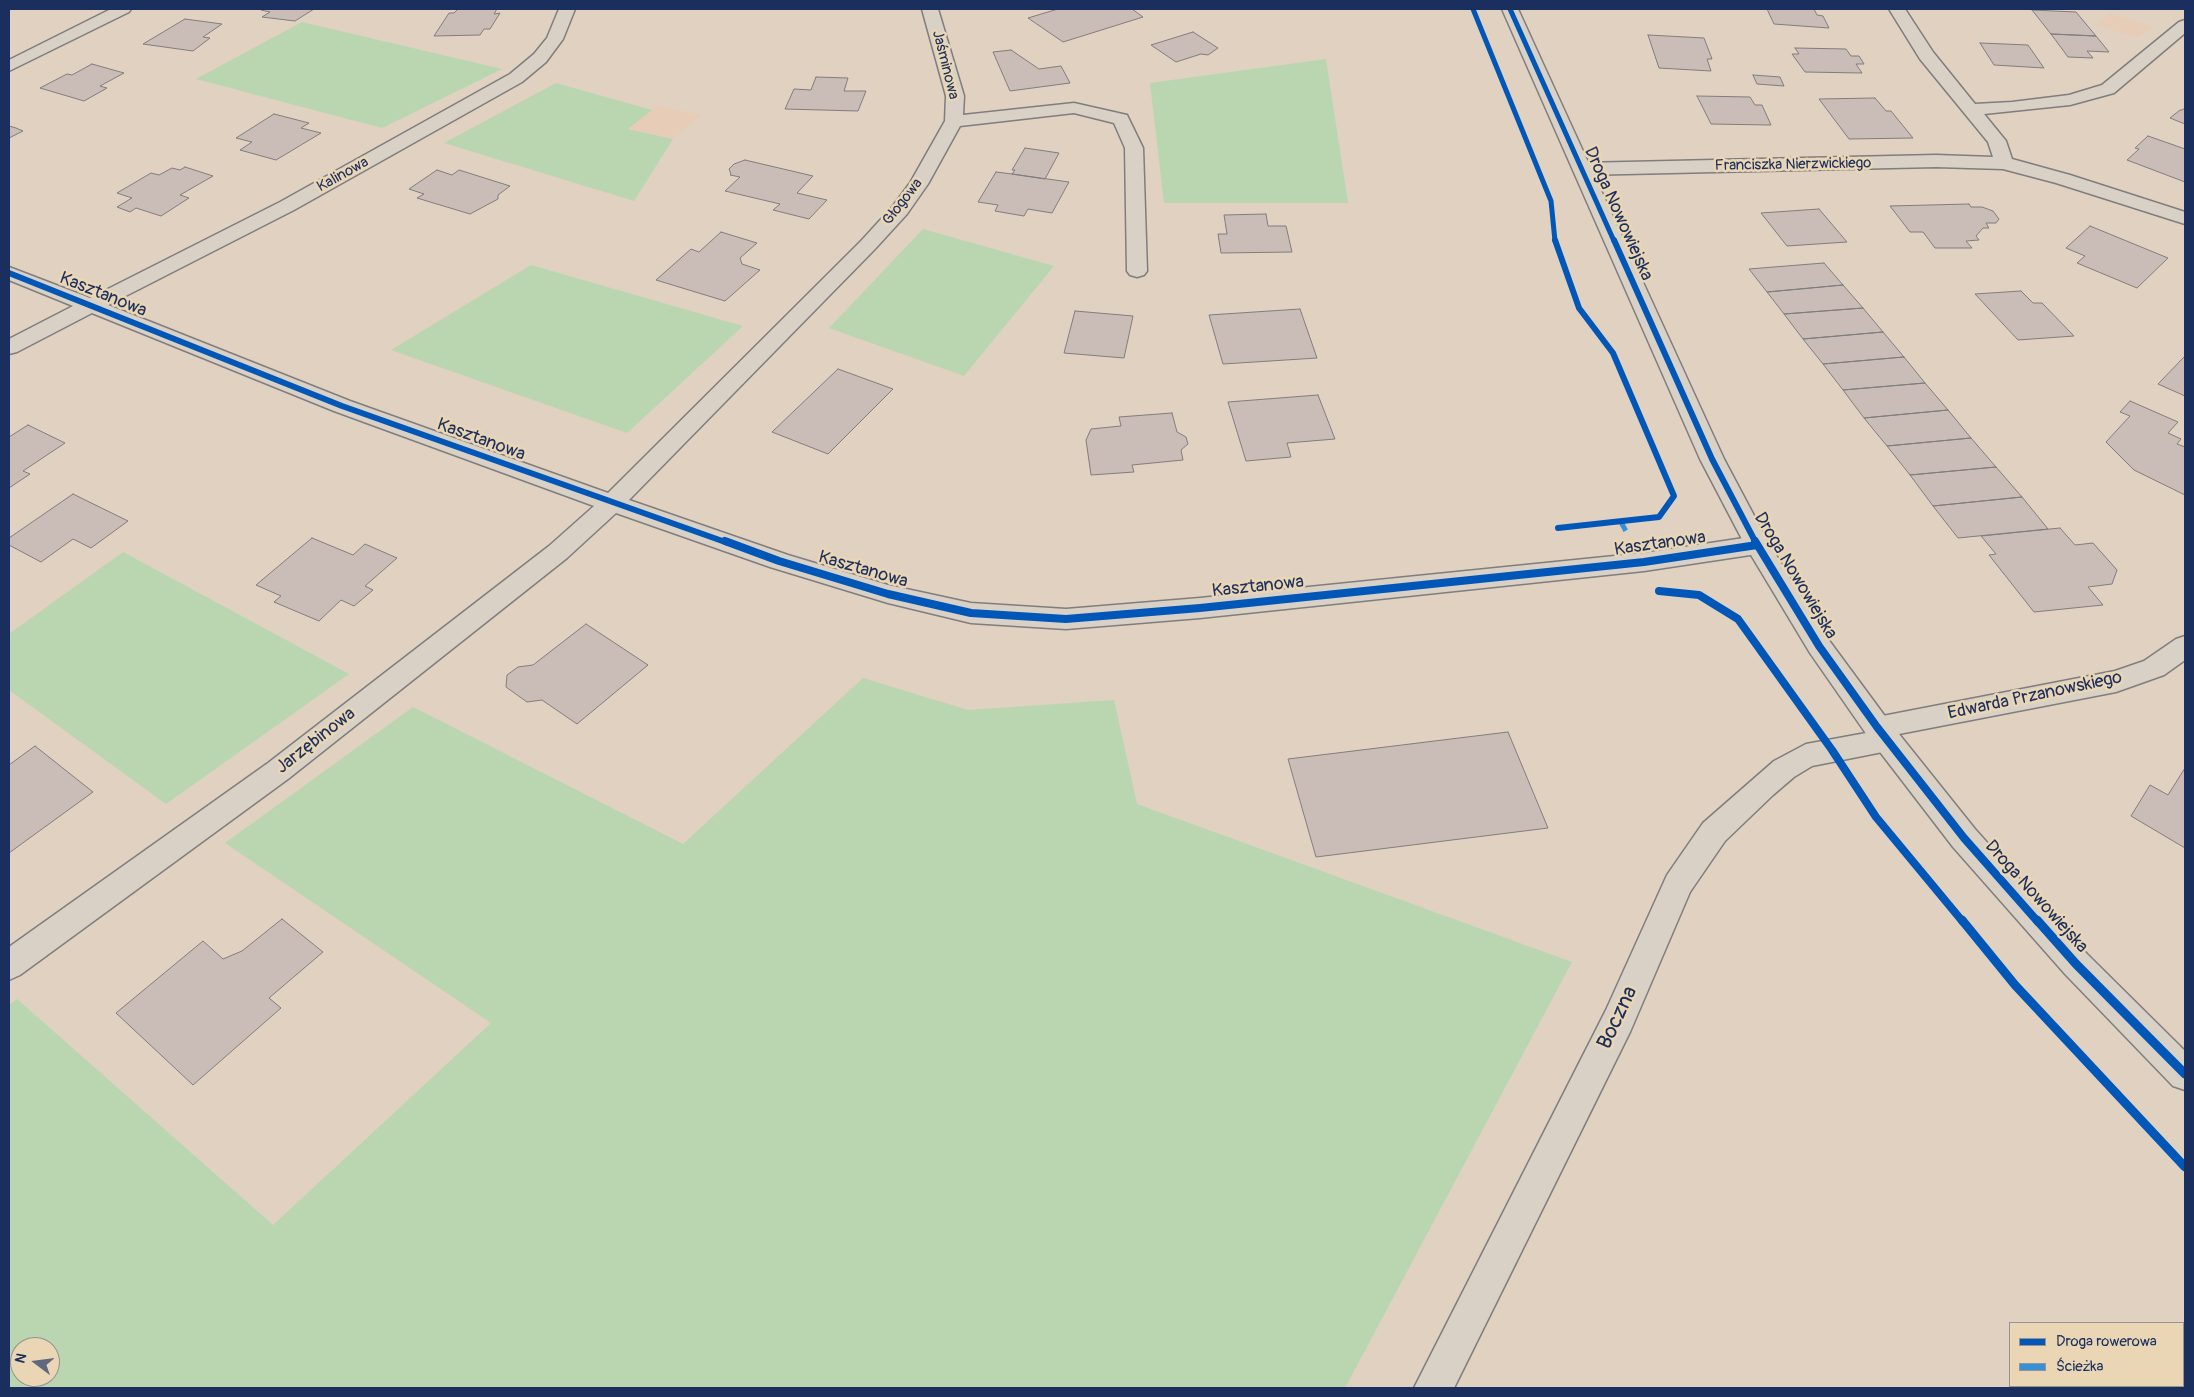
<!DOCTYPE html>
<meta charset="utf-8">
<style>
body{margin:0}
#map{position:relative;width:2194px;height:1397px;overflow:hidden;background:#e0d1c0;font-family:Pangolin,sans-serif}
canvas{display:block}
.frame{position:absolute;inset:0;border:10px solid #1b2f5e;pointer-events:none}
.legend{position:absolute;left:2009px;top:1322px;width:175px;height:65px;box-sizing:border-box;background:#ead6b4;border:1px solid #979392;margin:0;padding:6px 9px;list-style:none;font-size:15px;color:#1b2f5e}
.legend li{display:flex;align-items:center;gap:10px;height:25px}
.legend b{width:25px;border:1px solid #979392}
.north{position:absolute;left:10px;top:1337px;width:50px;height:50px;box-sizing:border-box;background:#ead6b4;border:1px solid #979392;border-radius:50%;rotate:285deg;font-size:14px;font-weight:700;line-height:20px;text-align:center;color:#1b2f5e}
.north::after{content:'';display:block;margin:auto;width:18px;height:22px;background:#606880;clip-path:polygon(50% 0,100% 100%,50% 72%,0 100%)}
</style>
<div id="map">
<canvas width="2194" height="1397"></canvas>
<div class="frame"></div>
<ul class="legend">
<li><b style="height:6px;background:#0057b8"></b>Droga rowerowa</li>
<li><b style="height:6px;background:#3891d7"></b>Ścieżka</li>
</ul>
<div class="north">N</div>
</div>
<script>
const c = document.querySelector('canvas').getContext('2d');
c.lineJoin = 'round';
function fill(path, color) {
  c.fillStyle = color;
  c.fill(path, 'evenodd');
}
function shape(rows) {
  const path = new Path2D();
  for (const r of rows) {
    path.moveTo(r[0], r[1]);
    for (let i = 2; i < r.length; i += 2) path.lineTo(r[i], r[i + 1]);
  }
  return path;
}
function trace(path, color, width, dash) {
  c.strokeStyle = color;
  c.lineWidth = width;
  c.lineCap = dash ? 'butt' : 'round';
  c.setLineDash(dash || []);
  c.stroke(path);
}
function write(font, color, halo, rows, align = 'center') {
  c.font = font + ' Pangolin,sans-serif';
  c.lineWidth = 5;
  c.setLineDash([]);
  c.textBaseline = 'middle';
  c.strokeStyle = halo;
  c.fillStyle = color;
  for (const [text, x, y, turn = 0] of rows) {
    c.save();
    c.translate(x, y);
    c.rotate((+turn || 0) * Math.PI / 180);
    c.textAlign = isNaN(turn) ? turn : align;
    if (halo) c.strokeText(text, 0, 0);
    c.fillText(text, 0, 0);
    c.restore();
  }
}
const built = shape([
 [2111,13,2153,27,2137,38,2096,25],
 [657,105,701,115,673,139,627,129]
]);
const green = shape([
 [302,22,502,69,382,128,196,79],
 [1326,59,1348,203,1164,203,1150,83],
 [556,83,652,110,628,129,673,139,634,201,444,143],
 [923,229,1054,266,964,376,829,328],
 [531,265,743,326,627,433,391,350],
 [123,552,349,674,166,804,9,690,9,634],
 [863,678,968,710,1114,700,1137,804,1572,962,1345,1388,9,1388,9,1005,17,999,273,1225,491,1023,225,843,413,707,683,844],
 [20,1347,50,1347,50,1377,20,1377]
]);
const building = shape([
 [263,9,314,9,295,21,262,17,270,12,261,10,263,9],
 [458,9,497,9,494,14,500,13,490,29,484,29,480,35,434,36,449,13,454,13,458,9],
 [1058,9,1134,9,1132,9,1143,17,1063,42,1028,18,1058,9],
 [1767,9,1814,9,1817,15,1823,16,1829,28,1774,24,1767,9],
 [2032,10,2076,12,2096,36,2051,34,2032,10],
 [185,19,222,24,203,37,210,38,193,51,143,44,185,19],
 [1193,32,1218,48,1208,55,1201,54,1176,62,1151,45,1193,32],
 [2051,34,2096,36,2109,52,2087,51,2093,58,2068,57,2051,34],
 [1648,35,1704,38,1712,59,1707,59,1711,71,1659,68,1648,35],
 [1980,43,2028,45,2044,68,1994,65,1980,43],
 [1795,48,1846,49,1851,56,1859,56,1864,64,1856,64,1862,73,1805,72,1792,54,1799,54,1795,48],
 [1011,50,1039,69,1061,66,1070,83,1010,91,993,52,1011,50],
 [92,64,124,73,100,86,107,88,84,101,40,88,67,74,72,75,92,64],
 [1753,75,1780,77,1784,86,1757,84,1753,75],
 [816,77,848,78,844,91,866,91,858,111,785,109,794,89,811,90,816,77],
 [1697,96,1750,97,1755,105,1762,105,1771,125,1711,124,1697,96],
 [1875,98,1886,111,1891,111,1913,138,1849,139,1819,99,1875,98],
 [2185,108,2185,124,2170,118,2180,110,2182,110,2185,108],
 [274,114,309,123,301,128,321,133,276,160,240,150,252,142,236,138,274,114],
 [9,126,16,128,23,131,9,138,9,126],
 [2148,136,2185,149,2185,182,2127,160,2139,149,2135,148,2148,136],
 [1025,148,1059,153,1045,179,1012,174,1015,170,1012,170,1025,148],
 [745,160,813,176,797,193,827,200,809,219,773,210,780,204,725,191,740,177,730,175,731,174,729,169,734,164,745,160],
 [185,167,213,176,180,195,189,198,161,216,136,208,130,212,117,207,132,198,117,193,151,173,159,175,172,168,180,170,185,167],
 [437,170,452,175,459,170,510,186,498,195,498,199,470,214,417,198,424,194,409,189,437,170],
 [996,172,1012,174,1069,182,1052,213,1028,209,1024,216,995,211,998,205,978,202,996,172],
 [1969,204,1971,207,1982,207,1993,211,1999,219,1996,223,1986,223,1989,228,1983,228,1976,236,1979,240,1966,241,1972,248,1935,248,1923,232,1910,232,1890,206,1969,204],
 [1819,209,1847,242,1787,246,1761,213,1819,209],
 [1266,214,1268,226,1286,226,1292,252,1221,253,1218,234,1227,234,1224,215,1266,214],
 [2090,226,2168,258,2137,288,2077,263,2085,256,2066,248,2090,226],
 [721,232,757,243,740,258,742,264,760,270,725,301,656,280,691,249,699,252,721,232],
 [1824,263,1843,285,1767,292,1749,269,1824,263],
 [1843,285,1863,308,1784,314,1767,292,1843,285],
 [2021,291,2033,303,2042,303,2074,336,2018,340,1975,294,2021,291],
 [1863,308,1883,332,1803,339,1784,314,1863,308],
 [1300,309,1317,358,1223,364,1209,315,1300,309],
 [1075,311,1133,316,1124,358,1064,353,1075,311],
 [1883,332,1904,357,1823,364,1803,339,1883,332],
 [2185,356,2185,396,2158,384,2185,356],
 [1904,357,1925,383,1843,390,1823,364,1904,357],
 [838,369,893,389,828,454,772,432,838,369],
 [1925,383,1948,410,1864,418,1843,390,1925,383],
 [1318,395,1335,439,1287,443,1291,457,1246,461,1228,402,1318,395],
 [2130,401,2178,422,2168,433,2181,439,2177,444,2185,447,2185,495,2134,470,2106,442,2130,416,2120,412,2130,401],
 [1948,410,1971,438,1887,446,1864,418,1948,410],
 [1172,413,1177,432,1186,437,1188,444,1181,450,1183,460,1132,465,1134,472,1091,475,1086,440,1091,429,1121,426,1119,417,1172,413],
 [28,425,65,443,23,471,30,474,9,488,9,437,28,425],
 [1971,438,1996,467,1910,475,1887,446,1971,438],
 [1996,467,2022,497,1933,506,1910,475,1996,467],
 [73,494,128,521,91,548,73,539,41,562,9,545,9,538,73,494],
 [2022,497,2048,529,1958,538,1933,506,2022,497],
 [2060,528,2075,545,2093,543,2117,570,2112,584,2088,587,2103,605,2034,612,1989,555,1996,554,1981,536,2060,528],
 [312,538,353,555,365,544,397,558,365,586,373,590,354,606,341,600,319,621,274,602,281,596,256,585,312,538],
 [586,624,648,665,577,724,542,700,527,702,506,687,507,675,518,667,533,665,586,624],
 [1508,732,1548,828,1316,857,1288,759,1508,732],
 [35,746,93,792,9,853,9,765,35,746],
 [2185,768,2185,848,2131,816,2150,785,2168,795,2185,768],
 [282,919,323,952,269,998,281,1008,193,1085,116,1013,203,941,223,959,242,951,282,919]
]);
const street = shape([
 [111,9,131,9,129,12,9,71,9,60,111,9],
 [559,9,575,9,563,39,546,62,522,82,294,210,108,305,350,401,608,493,861,241,893,206,910,183,945,121,946,96,922,9,938,9,964,96,963,115,1074,103,1127,115,1143,148,1147,271,1144,275,1137,277,1130,275,1127,271,1125,148,1114,123,1074,113,960,126,928,184,907,214,875,249,629,500,788,555,888,585,971,603,1066,609,1200,598,1644,553,1757,536,1766,539,1769,545,1766,551,1757,554,1644,571,1200,618,1066,629,971,623,888,603,770,567,616,513,567,558,288,779,20,975,9,980,9,947,268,763,549,546,594,506,334,411,92,313,17,352,9,354,9,339,73,306,9,280,9,267,90,298,280,202,510,74,534,54,547,38,559,9],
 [1889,9,1905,9,1933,52,1975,104,2012,102,2069,95,2102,85,2179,22,2185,20,2185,33,2114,93,2070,105,1984,114,2006,141,2012,159,2070,175,2185,212,2185,224,2056,183,2003,169,1936,167,1582,175,1575,173,1573,169,1575,165,1582,163,1936,155,1993,157,1988,142,1920,59,1889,9],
 [2185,636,2185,660,2164,675,2116,692,1899,734,1902,741,1898,749,1812,766,1794,777,1773,795,1725,841,1690,892,1630,1032,1454,1388,1414,1388,1606,1010,1667,875,1703,823,1774,761,1806,744,1866,733,1863,727,1867,719,2115,671,2144,661,2176,639,2185,636]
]);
const secondary = shape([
 [1502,9,1518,9,1724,459,1768,542,1828,639,1887,719,1975,829,2087,954,2185,1051,2185,1090,2173,1086,2065,974,1953,847,1867,735,1810,653,1745,545,1700,459,1502,9]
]);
const quiet = shape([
 [1621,522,1628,535]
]);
const cyclewayFar3 = shape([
 [1473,9,1551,201,1555,241],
 [1510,9,1614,241]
]);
const cyclewayFar2 = shape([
 [1555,240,1579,308,1613,353,1674,496,1659,517,1558,528],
 [1614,240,1712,459,1756,543],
 [9,273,342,406,728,543]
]);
const cyclewayFar1 = shape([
 [725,541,779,561,888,594,971,613,1066,619,1200,608,1644,562,1757,545],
 [1755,541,1819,646,1877,727,1964,838,2038,922],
 [1659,591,1699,595,1738,619,1832,750,1876,817,1963,922]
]);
const cycleway = shape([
 [1962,920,2015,985,2185,1167],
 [2037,920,2076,964,2185,1074]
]);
const farStreetnames = [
 ["Jaśminowa",945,65,76],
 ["Franciszka Nierzwickiego",1793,165,-1],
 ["Kalinowa",343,175,-29],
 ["Głogowa",903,202,-52]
];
const streetNames = [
 ["Droga Nowowiejska",1618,214,66],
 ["Kasztanowa",103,295,22],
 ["Kasztanowa",481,440,20],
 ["Kasztanowa",1660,544,-8],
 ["Kasztanowa",863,570,16],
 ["Droga Nowowiejska",1795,576,59],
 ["Kasztanowa",1258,587,-6],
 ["Edwarda Przanowskiego",2035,696,-12],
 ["Jarzębinowa",316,741,-38],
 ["Droga Nowowiejska",2036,897,48]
];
const nearStreetnames = [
 ["Boczna",1618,1018,-65]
];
fill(built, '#e7cdb7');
fill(green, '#b9d6b1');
fill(building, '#cabdb7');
trace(building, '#807d7e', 1);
trace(street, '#807d7e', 3);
trace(secondary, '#807d7e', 3);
fill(street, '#d9d1c5');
fill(secondary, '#d9d1c5');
trace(quiet, '#3891d7', 5, [10, 5]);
trace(cyclewayFar3, '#0057b8', 5);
trace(cyclewayFar2, '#0057b8', 6);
trace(cyclewayFar1, '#0057b8', 8);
trace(cycleway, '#0057b8', 9);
write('15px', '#1b2f5e', '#ead6b4', farStreetnames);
write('18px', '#1b2f5e', '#ead6b4', streetNames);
write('21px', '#1b2f5e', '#ead6b4', nearStreetnames);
</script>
